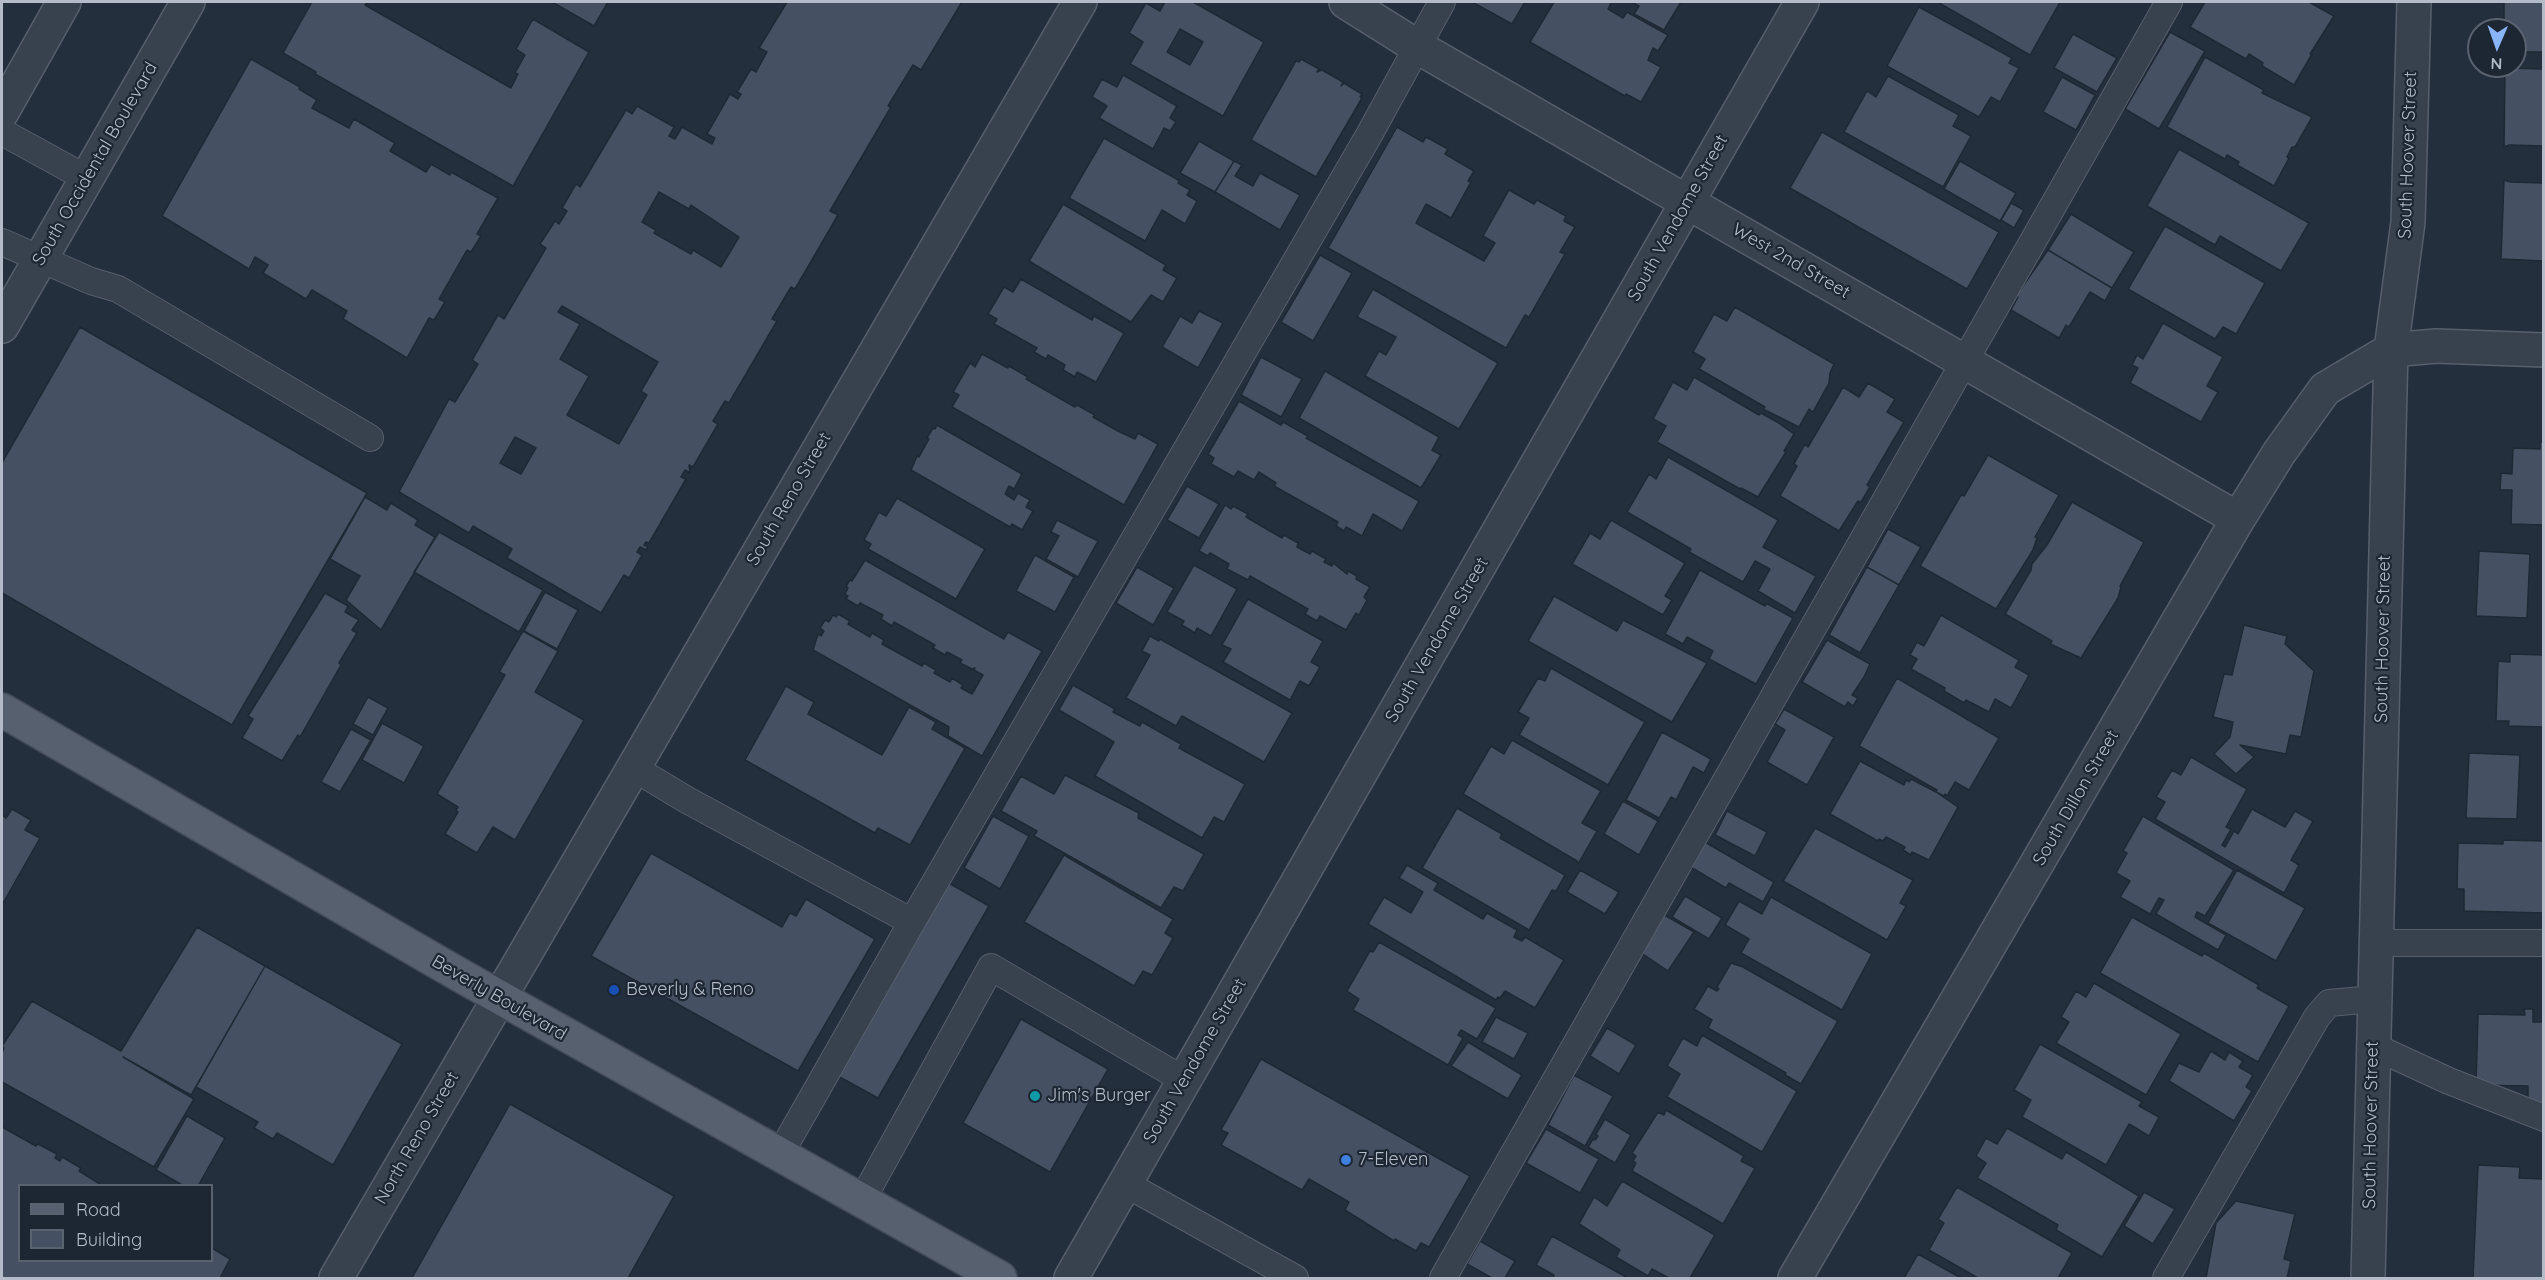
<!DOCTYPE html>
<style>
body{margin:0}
#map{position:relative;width:2545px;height:1280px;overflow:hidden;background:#242f3e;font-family:Quicksand,sans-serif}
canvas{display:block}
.frame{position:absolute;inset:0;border:3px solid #b4bcc9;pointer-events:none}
.legend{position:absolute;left:18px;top:1184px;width:195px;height:78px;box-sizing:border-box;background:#1d2633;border:2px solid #59626f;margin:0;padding:8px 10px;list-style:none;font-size:18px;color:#b4bcc9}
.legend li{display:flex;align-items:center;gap:12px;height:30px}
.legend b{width:30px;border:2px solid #59626f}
.north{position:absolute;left:2467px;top:18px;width:60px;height:60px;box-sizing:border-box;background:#1d2633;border:2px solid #59626f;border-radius:50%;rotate:182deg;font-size:16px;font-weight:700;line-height:24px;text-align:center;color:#b4bcc9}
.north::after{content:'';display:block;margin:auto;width:21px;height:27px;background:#8ab4f8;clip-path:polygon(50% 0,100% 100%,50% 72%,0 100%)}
</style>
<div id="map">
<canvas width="2545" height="1280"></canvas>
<div class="frame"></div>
<ul class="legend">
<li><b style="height:8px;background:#56606e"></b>Road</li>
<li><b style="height:16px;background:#455162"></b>Building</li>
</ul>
<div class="north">N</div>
</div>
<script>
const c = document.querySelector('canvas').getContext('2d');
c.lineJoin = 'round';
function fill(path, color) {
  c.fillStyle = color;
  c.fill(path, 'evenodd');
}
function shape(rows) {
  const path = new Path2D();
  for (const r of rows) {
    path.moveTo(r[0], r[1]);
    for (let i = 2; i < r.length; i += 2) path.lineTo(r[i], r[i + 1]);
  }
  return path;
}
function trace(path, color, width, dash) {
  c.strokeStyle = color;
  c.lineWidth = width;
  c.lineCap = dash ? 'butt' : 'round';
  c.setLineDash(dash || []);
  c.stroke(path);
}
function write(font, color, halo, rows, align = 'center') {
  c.font = font + ' Quicksand,sans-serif';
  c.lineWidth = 4.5;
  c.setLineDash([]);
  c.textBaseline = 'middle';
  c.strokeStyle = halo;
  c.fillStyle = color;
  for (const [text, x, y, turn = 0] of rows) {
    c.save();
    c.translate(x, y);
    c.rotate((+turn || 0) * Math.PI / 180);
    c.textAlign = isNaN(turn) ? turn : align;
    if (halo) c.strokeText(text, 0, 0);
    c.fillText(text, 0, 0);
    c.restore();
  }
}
const building = shape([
 [312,2,368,2,365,5,511,88,518,74,515,73,525,55,516,49,533,19,589,52,513,186,315,74,316,72,283,53,312,2],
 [552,2,608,2,594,26,552,2],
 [787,2,962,2,921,70,913,65,888,106,891,107,830,211,838,215,795,289,791,287,772,319,777,321,729,403,725,401,713,421,718,424,693,467,689,465,690,473,685,470,681,477,686,479,649,543,646,542,644,545,648,547,646,550,640,547,637,552,642,555,629,578,624,575,601,613,507,558,512,549,473,526,469,533,399,492,449,399,455,402,478,364,472,360,498,315,504,319,546,248,540,244,555,221,559,224,567,211,562,208,576,184,580,187,626,110,632,114,637,106,674,127,669,136,675,139,682,127,712,144,715,138,707,134,730,94,738,99,741,94,737,92,751,69,756,72,767,52,759,48,787,2],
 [659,192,689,209,691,205,739,237,721,267,693,250,691,254,654,233,656,230,642,222,659,192],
 [562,306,658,362,641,391,647,395,619,444,567,415,589,376,560,359,580,324,558,312,562,306],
 [515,437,536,448,521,474,500,463,515,437],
 [1165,2,1193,2,1264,42,1223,116,1130,64,1143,42,1129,33,1146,3,1160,11,1165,2],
 [1180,29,1203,42,1190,65,1167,52,1180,29],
 [1472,2,1525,2,1512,24,1472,2],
 [1554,2,1609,2,1611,3,1608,9,1623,18,1627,12,1668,35,1658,51,1653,48,1648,60,1661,67,1641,102,1626,94,1625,96,1530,42,1554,2],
 [1631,2,1681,2,1664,30,1634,14,1639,6,1631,2],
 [1940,2,2060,2,2030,55,1939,3,1940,2],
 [2205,2,2309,2,2334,16,2310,54,2312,54,2294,85,2262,66,2263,63,2249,54,2246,59,2190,27,2205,2],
 [2504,2,2544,2,2544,52,2515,52,2515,30,2504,30,2504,2],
 [1919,7,2012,58,2009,63,2019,68,2000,102,1991,97,1979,117,1887,66,1919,7],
 [2170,32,2205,51,2159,129,2125,109,2170,32],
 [2073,34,2117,58,2097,92,2054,68,2073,34],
 [2205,57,2264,90,2262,93,2312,117,2295,147,2292,147,2287,157,2289,158,2274,186,2237,165,2239,162,2227,155,2225,159,2167,127,2205,57],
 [251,59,300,87,299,89,317,100,312,108,349,128,354,119,395,143,390,151,426,172,431,164,450,175,451,172,498,198,477,234,481,236,471,252,467,250,439,299,445,302,434,320,429,318,407,358,343,319,347,311,312,290,306,299,263,273,268,265,255,257,249,269,162,216,251,59],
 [1301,59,1319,69,1317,72,1322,70,1343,82,1341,86,1344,83,1362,94,1360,97,1362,98,1316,177,1251,140,1296,61,1299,62,1301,59],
 [2505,68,2544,69,2544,146,2509,145,2504,147,2505,68],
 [1123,75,1177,106,1170,118,1176,122,1170,131,1164,128,1153,149,1099,118,1107,106,1092,97,1102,79,1117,87,1123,75],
 [1888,76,1959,115,1953,126,1971,136,1943,187,1844,132,1867,91,1876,97,1888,76],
 [2062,77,2095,95,2076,130,2043,112,2062,77],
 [1397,127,1423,142,1426,137,1448,149,1445,154,1474,171,1468,181,1471,182,1451,218,1426,204,1416,223,1484,261,1495,243,1483,236,1509,190,1534,204,1537,200,1566,216,1564,221,1575,227,1560,252,1565,254,1529,317,1525,315,1506,348,1328,248,1397,127],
 [1822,132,1999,232,1967,289,1790,188,1822,132],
 [1104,138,1180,181,1178,183,1190,190,1187,195,1197,201,1185,224,1162,210,1145,241,1069,198,1104,138],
 [1199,141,1234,161,1215,192,1180,173,1199,141],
 [2179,149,2309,223,2281,271,2220,236,2215,245,2147,206,2179,149],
 [1234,161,1242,165,1235,176,1253,186,1260,173,1300,195,1280,230,1215,192,1234,161],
 [1960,161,2016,193,2000,221,1944,189,1960,161],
 [2504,180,2510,182,2543,183,2544,261,2501,259,2504,180],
 [2011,203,2024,210,2014,228,2001,220,2011,203],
 [1063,204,1166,265,1163,270,1177,278,1163,302,1151,295,1131,322,1029,261,1063,204],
 [2071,214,2134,252,2112,288,2048,250,2071,214],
 [2165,226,2265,283,2236,334,2223,327,2215,339,2128,289,2165,226],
 [2048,250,2112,288,2105,301,2090,292,2069,327,2066,325,2059,338,2011,310,2018,297,2016,296,2048,250],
 [1320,255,1352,273,1313,341,1281,322,1320,255],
 [1021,279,1092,320,1094,316,1124,333,1096,382,1077,372,1075,377,1063,370,1065,365,1048,355,1046,359,1034,352,1037,348,994,324,997,319,988,314,1004,287,1013,292,1021,279],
 [1373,289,1498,363,1459,429,1365,376,1379,351,1386,355,1396,337,1357,317,1373,289],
 [1735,307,1834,364,1830,373,1829,383,1813,412,1809,409,1799,427,1763,409,1765,407,1699,369,1705,359,1693,352,1714,314,1727,321,1735,307],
 [1199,311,1223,323,1198,368,1162,347,1180,316,1192,323,1199,311],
 [2163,323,2223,357,2207,386,2218,392,2201,422,2130,383,2138,368,2132,365,2137,355,2143,359,2163,323],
 [80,327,367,493,232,725,2,593,2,463,80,327],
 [982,354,1008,368,1009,366,1028,377,1026,379,1075,407,1077,405,1095,415,1093,417,1118,431,1135,439,1138,433,1158,444,1124,505,952,407,959,395,953,392,970,363,975,367,982,354],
 [1261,357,1302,379,1281,417,1241,395,1261,357],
 [1325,371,1439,437,1432,450,1441,455,1421,488,1299,418,1325,371],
 [1694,377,1759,415,1761,413,1777,422,1794,434,1784,451,1786,452,1758,497,1741,488,1740,489,1657,442,1666,426,1653,419,1673,382,1687,390,1694,377],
 [1868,383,1895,399,1887,412,1904,422,1867,485,1870,487,1861,502,1858,501,1839,531,1780,496,1797,466,1794,464,1805,444,1808,447,1843,387,1859,397,1868,383],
 [1239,401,1281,425,1283,422,1308,436,1306,438,1419,501,1402,531,1373,514,1362,536,1346,527,1344,531,1336,526,1338,522,1274,486,1276,483,1259,472,1254,480,1238,471,1234,477,1211,464,1214,458,1208,454,1239,401],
 [937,425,1022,474,1014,489,1009,486,1005,494,1014,500,1018,493,1030,500,1026,507,1033,511,1022,530,1012,524,1010,527,911,470,917,456,919,457,929,439,927,438,933,428,935,429,937,425],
 [2540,442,2544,442,2544,525,2511,524,2512,490,2500,490,2501,473,2512,474,2513,448,2540,449,2540,442],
 [1988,455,2059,495,2035,537,2037,538,2033,550,1996,609,1920,566,1961,495,1964,496,1988,455],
 [1668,457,1778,520,1763,547,1816,576,1795,613,1758,591,1770,569,1755,561,1743,582,1689,552,1691,549,1627,512,1649,474,1656,479,1668,457],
 [1187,486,1219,504,1199,538,1167,520,1187,486],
 [365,497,387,510,391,503,418,520,415,525,435,537,381,630,346,600,360,576,330,559,365,497],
 [897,498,985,549,956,599,868,549,871,544,864,540,879,512,886,516,897,498],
 [2072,502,2144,542,2120,586,2121,587,2118,598,2081,658,2050,644,2052,641,2005,614,2031,570,2032,564,2047,545,2072,502],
 [1225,505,1231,509,1233,506,1248,514,1246,517,1282,538,1284,535,1298,543,1297,547,1310,554,1312,551,1326,559,1324,562,1332,566,1333,563,1347,574,1348,571,1357,576,1356,579,1370,587,1364,597,1367,600,1359,615,1356,613,1346,630,1320,616,1317,621,1305,614,1308,609,1250,576,1248,580,1227,569,1229,564,1210,553,1208,556,1199,551,1225,505],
 [1057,520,1098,541,1078,577,1046,559,1059,536,1051,532,1057,520],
 [1611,520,1685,563,1665,596,1672,600,1663,615,1572,564,1590,533,1600,539,1611,520],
 [1888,529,1921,547,1899,585,1867,567,1888,529],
 [439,532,543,590,519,632,414,572,439,532],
 [2479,551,2530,554,2527,618,2476,616,2479,551],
 [1035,555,1074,577,1055,612,1016,591,1035,555],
 [865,560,1004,639,1008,632,1042,651,982,756,948,736,949,727,813,650,818,634,821,636,824,631,820,628,825,620,829,622,833,615,836,617,838,614,850,621,848,624,870,637,872,633,884,640,882,644,922,666,924,663,936,670,934,673,950,682,952,678,963,685,961,688,972,694,983,675,974,670,975,668,972,669,960,663,962,660,947,652,945,655,933,648,935,645,894,622,892,626,881,619,883,615,860,603,858,606,846,599,848,596,845,594,848,588,846,586,850,580,852,581,865,560],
 [1194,565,1237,589,1211,636,1197,628,1195,633,1182,625,1184,621,1167,612,1194,565],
 [1137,567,1174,588,1153,625,1116,603,1137,567],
 [1867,567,1899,585,1860,653,1829,635,1867,567],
 [1700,570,1765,606,1766,603,1793,618,1756,684,1709,659,1713,651,1687,637,1683,644,1665,634,1700,570],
 [545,592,578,610,557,649,524,631,545,592],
 [325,593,348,606,345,612,359,620,352,630,357,633,339,663,341,665,300,737,298,735,282,761,242,738,253,719,248,716,325,593],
 [1554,596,1617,631,1623,620,1707,663,1672,722,1528,641,1554,596],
 [1248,599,1323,641,1311,662,1320,667,1309,686,1300,681,1290,700,1223,662,1231,649,1222,645,1248,599],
 [1941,615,2019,660,2015,667,2029,675,2011,708,1995,699,1989,712,1966,700,1964,703,1944,691,1945,688,1911,669,1917,659,1910,655,1917,642,1924,646,1941,615],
 [2244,625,2287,636,2285,644,2314,671,2301,737,2290,735,2286,754,2240,745,2254,757,2236,774,2214,754,2230,737,2233,722,2213,717,2224,674,2232,675,2244,625],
 [523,631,558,651,535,692,584,720,515,840,493,827,477,853,445,834,458,812,456,810,458,807,437,794,505,675,499,672,523,631],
 [1150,636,1159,641,1160,639,1292,713,1264,762,1182,716,1176,726,1126,698,1150,655,1142,651,1150,636],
 [1827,640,1870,664,1864,677,1852,695,1858,698,1853,706,1848,702,1845,707,1802,682,1827,640],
 [2510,654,2544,655,2544,727,2508,726,2509,721,2496,721,2498,661,2510,662,2510,654],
 [1551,668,1645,722,1608,785,1519,735,1529,718,1518,712,1538,678,1545,681,1551,668],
 [1897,678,1999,738,1969,790,1955,782,1947,796,1945,794,1944,796,1936,792,1937,790,1859,746,1897,678],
 [1073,685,1115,709,1113,712,1140,726,1142,722,1181,744,1179,748,1245,784,1224,822,1214,817,1202,838,1095,776,1114,742,1059,710,1073,685],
 [786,686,814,702,808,714,882,755,909,707,936,722,932,729,965,748,910,845,878,828,875,833,745,760,786,686],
 [368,697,388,708,373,735,353,724,368,697],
 [1784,709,1834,737,1807,785,1767,762,1785,730,1775,724,1784,709],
 [382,723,424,746,404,783,362,760,382,723],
 [351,729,371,740,340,792,321,782,351,729],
 [1662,732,1711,759,1704,773,1693,767,1676,800,1671,797,1659,818,1626,800,1662,732],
 [1512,740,1601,791,1582,823,1597,831,1578,864,1577,861,1463,794,1491,746,1504,754,1512,740],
 [2469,753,2520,755,2517,819,2466,818,2469,753],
 [2191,757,2247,789,2226,827,2231,829,2222,845,2225,847,2234,831,2238,834,2252,809,2285,827,2295,811,2313,821,2291,860,2299,865,2284,893,2155,819,2165,802,2156,797,2172,770,2181,775,2191,757],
 [1860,761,1904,785,1906,780,1909,782,1911,779,1936,792,1958,807,1929,860,1912,852,1911,855,1903,850,1905,847,1886,837,1883,841,1879,839,1878,841,1830,814,1860,761],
 [1065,775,1139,813,1138,818,1204,854,1183,891,1174,887,1161,908,1034,836,1037,831,1001,811,1021,776,1054,794,1065,775],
 [1623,801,1658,821,1639,855,1604,834,1623,801],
 [1457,808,1502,834,1500,838,1565,875,1556,891,1552,890,1529,930,1422,868,1457,808],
 [12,809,31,820,25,830,40,838,2,905,2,815,6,818,12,809],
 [1727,811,1767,832,1755,856,1715,835,1727,811],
 [993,816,1029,836,1000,889,964,868,993,816],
 [2143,816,2234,870,2205,916,2197,912,2195,917,2226,935,2218,950,2156,914,2164,900,2159,898,2150,914,2120,897,2130,881,2116,873,2127,853,2123,851,2143,816],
 [1815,828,1913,880,1900,903,1906,906,1887,940,1783,881,1815,828],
 [2503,840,2544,841,2544,913,2464,911,2464,889,2457,889,2458,843,2503,844,2503,840],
 [1703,841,1774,882,1763,902,1729,883,1726,888,1689,866,1703,841],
 [651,853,782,927,790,913,796,916,806,899,875,939,798,1071,591,956,651,853],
 [1064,855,1173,919,1165,933,1173,938,1152,975,1143,971,1134,986,1024,922,1064,855],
 [1407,865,1438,883,1434,890,1483,919,1487,913,1517,930,1514,937,1522,941,1525,937,1564,960,1535,1008,1505,991,1500,998,1498,997,1496,1000,1368,924,1384,897,1411,913,1423,892,1399,878,1407,865],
 [1580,870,1619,892,1605,914,1567,892,1580,870],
 [2237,870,2305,908,2276,961,2208,923,2237,870],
 [947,882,989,906,878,1098,836,1075,947,882],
 [1685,896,1722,918,1709,939,1672,917,1685,896],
 [1771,897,1872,954,1842,1010,1741,953,1749,939,1725,925,1739,901,1762,914,1771,897],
 [1661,913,1694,932,1668,971,1637,950,1661,913],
 [2132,917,2202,956,2204,953,2259,985,2257,988,2289,1006,2258,1062,2100,973,2132,917],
 [197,927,265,966,191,1095,123,1057,194,1099,154,1167,2,1082,2,1053,4,1048,2,1046,32,1001,121,1051,197,927],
 [1379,942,1496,1008,1477,1039,1461,1030,1458,1035,1463,1038,1448,1065,1353,1010,1359,999,1347,991,1370,951,1373,952,1379,942],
 [1731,963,1743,967,1838,1021,1801,1084,1785,1075,1786,1073,1708,1028,1712,1020,1694,1009,1708,986,1717,991,1719,989,1717,987,1731,963],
 [265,966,402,1044,333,1165,277,1133,273,1139,254,1128,258,1122,196,1087,265,966],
 [2094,983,2181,1034,2146,1095,2056,1043,2069,1022,2061,1017,2076,991,2086,997,2094,983],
 [2524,1009,2533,1009,2533,1022,2544,1022,2544,1107,2539,1106,2539,1102,2528,1102,2528,1086,2476,1085,2478,1014,2525,1015,2524,1009],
 [1496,1017,1528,1033,1514,1059,1482,1042,1496,1017],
 [1021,1019,1108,1069,1050,1172,963,1123,1021,1019],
 [1607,1028,1636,1045,1619,1074,1590,1056,1607,1028],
 [1702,1035,1797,1091,1762,1152,1667,1097,1680,1074,1667,1066,1683,1038,1697,1046,1702,1035],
 [1468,1042,1522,1075,1508,1099,1451,1066,1468,1042],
 [2040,1044,2142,1102,2139,1106,2159,1117,2149,1136,2129,1124,2106,1165,2022,1117,2031,1100,2014,1090,2040,1044],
 [2211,1051,2225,1060,2229,1052,2243,1061,2239,1067,2253,1075,2246,1087,2252,1091,2234,1121,2169,1081,2179,1063,2199,1072,2211,1051],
 [1261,1059,1470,1176,1429,1247,1421,1243,1416,1251,1395,1239,1394,1241,1345,1210,1349,1202,1309,1179,1302,1190,1221,1145,1228,1133,1221,1130,1261,1059],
 [1574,1075,1613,1096,1585,1146,1548,1125,1574,1075],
 [510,1104,674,1196,628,1278,412,1278,510,1104],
 [1666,1110,1744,1156,1741,1161,1755,1168,1723,1224,1632,1171,1636,1163,1633,1161,1636,1156,1632,1153,1658,1112,1664,1115,1666,1110],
 [187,1116,225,1138,198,1186,184,1186,156,1170,187,1116],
 [1605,1119,1631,1135,1615,1163,1588,1147,1593,1139,1595,1140,1598,1136,1596,1134,1605,1119],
 [2,1127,36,1146,38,1144,57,1154,55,1158,60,1161,62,1157,81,1168,79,1171,103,1186,20,1186,20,1260,212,1260,212,1248,230,1259,220,1278,2,1278,2,1127],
 [2007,1128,2062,1159,2066,1152,2139,1196,2102,1257,2056,1230,2058,1225,1977,1178,1986,1163,1976,1156,1986,1138,1997,1144,2007,1128],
 [1546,1129,1599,1159,1580,1193,1526,1163,1546,1129],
 [2478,1165,2520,1167,2519,1178,2544,1179,2544,1278,2473,1278,2478,1165],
 [1622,1181,1715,1235,1690,1278,1669,1278,1652,1269,1648,1276,1616,1257,1620,1250,1579,1224,1594,1197,1607,1206,1622,1181],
 [1957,1187,2072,1253,2058,1278,1978,1278,1929,1250,1944,1223,1938,1219,1957,1187],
 [2144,1192,2175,1209,2153,1244,2124,1226,2144,1192],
 [2236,1201,2295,1214,2284,1259,2291,1261,2287,1278,2206,1278,2216,1223,2236,1201],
 [1552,1236,1628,1278,1553,1278,1554,1275,1536,1265,1552,1236],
 [1480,1241,1515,1261,1505,1278,1492,1278,1467,1264,1480,1241],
 [1918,1254,1961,1278,1904,1278,1918,1254]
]);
const lane = shape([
 [2,132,86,178],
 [2,242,91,281,118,289,370,438],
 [632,767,687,800,912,922],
 [2375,943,2544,943],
 [2373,1046,2449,1081,2544,1118],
 [779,1156,912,922,1369,135,1442,2],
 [1124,1183,1295,1278],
 [861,1202,991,967,1184,1080],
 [1443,1278,2169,2],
 [2166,1278,2317,1017,2329,1003,2374,999]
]);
const street = shape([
 [1346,2,1416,46,2238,519],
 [2,112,64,2],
 [2,326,188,2],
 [336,1278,1080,2],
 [1071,1278,1802,2],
 [1795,1278,2238,519,2279,453,2325,389,2391,350,2436,346,2544,350],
 [2368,1278,2391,350,2408,222,2414,2]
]);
const primary = shape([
 [2,710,458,974,1000,1278]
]);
const markers = [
 [614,990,6,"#1a4fb4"],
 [1035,1096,6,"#0f9aa8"],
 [1346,1160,6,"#3f7fe0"]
];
const streetNames = [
 ["South Hoover Street",2408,155,-88],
 ["South Occidental Boulevard",95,164,-60],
 ["South Vendome Street",1678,218,-61],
 ["West 2nd Street",1791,261,30],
 ["South Reno Street",789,499,-60],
 ["South Hoover Street",2383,639,-89],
 ["South Vendome Street",1437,640,-60],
 ["South Dillon Street",2076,798,-60],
 ["Beverly Boulevard",499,998,30],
 ["South Vendome Street",1195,1061,-60],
 ["South Hoover Street",2371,1125,-89],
 ["North Reno Street",417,1138,-60]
];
const poiNames = [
 ["Beverly & Reno",626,990],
 ["Jim's Burger",1047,1096],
 ["7-Eleven",1358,1160]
];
fill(building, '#455162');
trace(building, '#1f2835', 1.5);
trace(lane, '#565f6c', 28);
trace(street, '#565f6c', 36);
trace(primary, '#414a57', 36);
trace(lane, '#38414e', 26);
trace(street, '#38414e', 33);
trace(primary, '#56606e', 33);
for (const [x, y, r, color] of markers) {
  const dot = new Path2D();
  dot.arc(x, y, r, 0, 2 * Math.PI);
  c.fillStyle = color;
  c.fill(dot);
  trace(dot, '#1d2633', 2);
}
write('18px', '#b4bcc9', '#1d2633', streetNames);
write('18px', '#b4bcc9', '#1d2633', poiNames, 'left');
</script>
